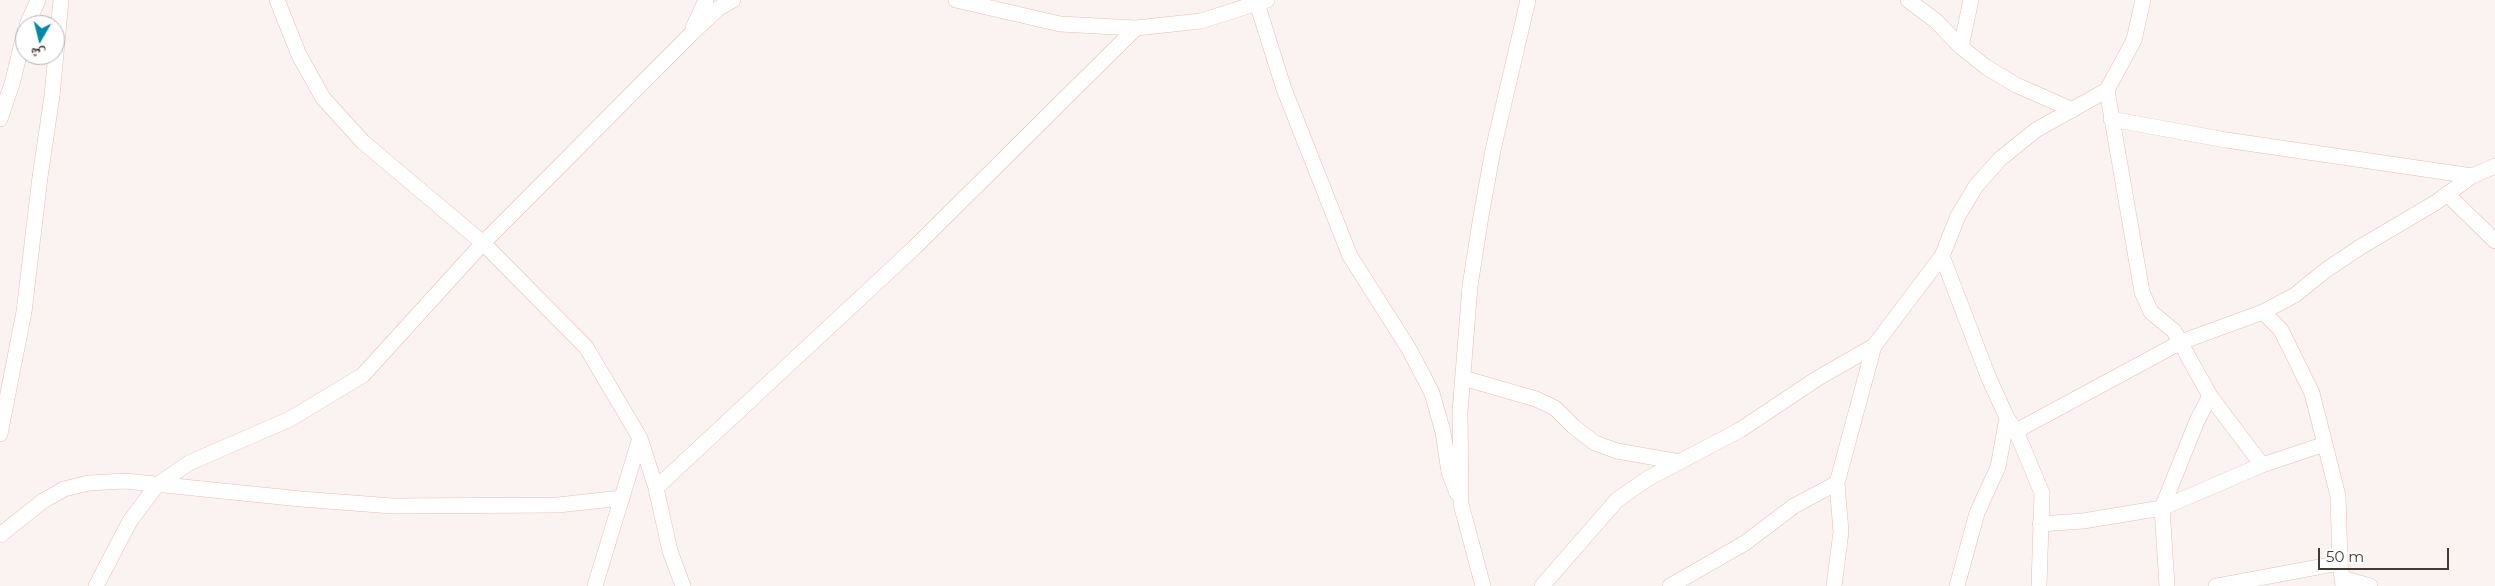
<!DOCTYPE html>
<meta charset="utf-8">
<style>
body{margin:0}
#map{position:relative;width:2495px;height:586px;overflow:hidden;background:#faf3f1;font-family:Montserrat,"Noto Naskh Arabic",sans-serif}
canvas{display:block}
.north{position:absolute;left:15px;top:15px;width:50px;height:50px;box-sizing:border-box;background:#fff;border:1px solid #b5afad;border-radius:50%;rotate:188deg;font-size:14px;font-weight:700;line-height:20px;text-align:center;color:#453732}
.north::after{content:'';display:block;margin:auto;width:18px;height:22px;background:#0089a9;clip-path:polygon(50% 0,100% 100%,50% 72%,0 100%)}
.scale{position:absolute;left:2318px;top:548px;width:131px;height:22px;box-sizing:border-box;border:2px solid #453732;border-top:0;padding-left:6px;font-size:15px;line-height:18px;white-space:nowrap;color:#453732;-webkit-text-stroke:4px #fff;paint-order:stroke}
</style>
<div id="map">
<canvas width="2495" height="586"></canvas>
<div class="north">ش</div>
<div class="scale">50 m</div>
</div>
<script>
const c = document.querySelector('canvas').getContext('2d');
c.lineJoin = 'round';
function shape(rows) {
  const path = new Path2D();
  for (const r of rows) {
    path.moveTo(r[0], r[1]);
    for (let i = 2; i < r.length; i += 2) path.lineTo(r[i], r[i + 1]);
  }
  return path;
}
function trace(path, color, width, dash) {
  c.strokeStyle = color;
  c.lineWidth = width;
  c.lineCap = dash ? 'butt' : 'round';
  c.setLineDash(dash || []);
  c.stroke(path);
}
const street = shape([
 [277,0,299,55,323,98,363,142,483,243,586,347,640,438,656,488,670,551,683,586],
 [956,0,1060,24,1136,28,1201,21,1267,0],
 [1256,0,1284,89,1350,256,1409,349,1432,393,1443,432,1449,472,1457,493],
 [1908,0,1936,21,1961,47,1986,67,2016,85,2073,110],
 [27,25,38,0],
 [693,28,706,0],
 [1961,47,1971,0],
 [2107,90,2142,292,2151,312,2174,331,2210,396,2262,465],
 [0,119,12,84,25,31],
 [2111,119,2226,140,2472,176],
 [2447,194,2495,241],
 [1942,256,1988,376,2007,418,2016,431,2042,493,2039,586],
 [2263,312,2281,330,2312,393,2338,496,2340,563,2343,586],
 [1463,378,1536,399,1555,408,1574,427,1595,443,1617,451,1680,462],
 [2016,431,2181,342,2263,312,2295,295,2326,270,2362,246,2435,203,2472,176,2495,166],
 [0,434,24,312,40,177,52,96,61,0],
 [656,488,914,248,1136,28],
 [2040,524,2083,521,2162,508,2262,465,2325,444],
 [0,535,43,501,64,489,89,483,125,481,301,499,392,506,558,505,622,498],
 [2342,578,2370,586],
 [96,586,130,521,157,485,189,463,290,419,363,375,483,243,691,34,719,8,733,0],
 [595,586,640,438],
 [1483,586,1461,504,1460,412,1470,286,1481,216,1493,150,1528,0],
 [1542,586,1617,500,1647,479,1740,430,1818,378,1874,346,1942,256,1958,216,1976,186,2000,159,2036,130,2107,90,2134,40,2143,0],
 [1670,586,1745,543,1794,506,1837,483],
 [1834,586,1841,532,1837,483,1874,346],
 [1957,586,1977,513,1998,467,2007,418],
 [2167,586,2162,508,2197,421,2210,396],
 [2216,586,2340,563]
]);
trace(street, '#e2c0b4', 16);
trace(street, '#fff', 15);
</script>
